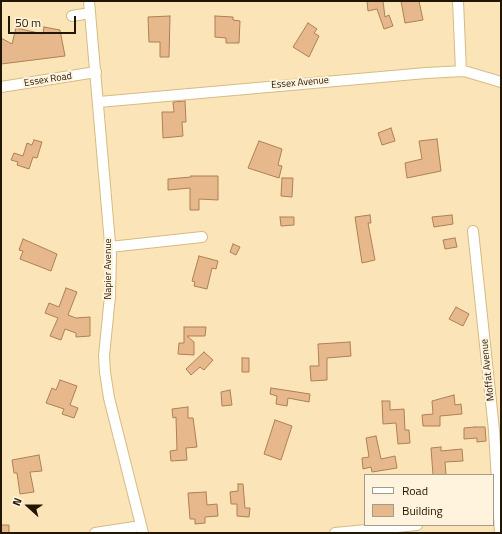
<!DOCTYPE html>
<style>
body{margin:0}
#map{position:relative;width:502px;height:534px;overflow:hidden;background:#fbe4b7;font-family:"Titillium Web",sans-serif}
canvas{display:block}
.frame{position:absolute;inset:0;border:2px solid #211601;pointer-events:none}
.legend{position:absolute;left:364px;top:474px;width:130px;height:52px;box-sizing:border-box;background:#fff3dd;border:1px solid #a69b85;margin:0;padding:5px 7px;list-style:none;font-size:12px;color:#211601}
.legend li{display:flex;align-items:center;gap:8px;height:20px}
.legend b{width:20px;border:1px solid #a69b85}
.north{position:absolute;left:8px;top:486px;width:40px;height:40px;-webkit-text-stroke:3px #fff3dd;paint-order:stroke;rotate:291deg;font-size:11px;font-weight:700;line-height:16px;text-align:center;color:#211601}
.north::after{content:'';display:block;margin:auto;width:14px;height:18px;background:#211601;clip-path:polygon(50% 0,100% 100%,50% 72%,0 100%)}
.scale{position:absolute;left:8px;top:16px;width:68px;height:18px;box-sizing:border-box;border:2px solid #211601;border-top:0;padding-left:5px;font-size:12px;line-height:14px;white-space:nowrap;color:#211601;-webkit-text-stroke:3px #fff3dd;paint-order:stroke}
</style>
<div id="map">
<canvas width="502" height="534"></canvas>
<div class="frame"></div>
<ul class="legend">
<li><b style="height:5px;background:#fff"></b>Road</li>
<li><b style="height:11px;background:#e7b88c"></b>Building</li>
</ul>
<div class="north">N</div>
<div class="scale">50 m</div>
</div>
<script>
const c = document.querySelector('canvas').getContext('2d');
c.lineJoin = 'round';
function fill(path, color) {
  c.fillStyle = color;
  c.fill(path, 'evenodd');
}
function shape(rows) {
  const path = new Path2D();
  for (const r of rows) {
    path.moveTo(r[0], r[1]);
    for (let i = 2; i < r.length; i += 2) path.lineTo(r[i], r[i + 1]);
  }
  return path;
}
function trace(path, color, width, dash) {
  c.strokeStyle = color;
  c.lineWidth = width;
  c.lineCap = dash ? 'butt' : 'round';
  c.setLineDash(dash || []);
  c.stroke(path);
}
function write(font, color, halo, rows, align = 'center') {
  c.font = font + ' "Titillium Web",sans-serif';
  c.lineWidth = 4;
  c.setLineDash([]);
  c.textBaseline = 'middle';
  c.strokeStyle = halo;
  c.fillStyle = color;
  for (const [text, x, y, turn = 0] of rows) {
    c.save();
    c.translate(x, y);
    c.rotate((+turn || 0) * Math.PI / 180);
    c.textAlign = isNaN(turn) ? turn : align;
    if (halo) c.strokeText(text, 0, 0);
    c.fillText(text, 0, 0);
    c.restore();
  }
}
const building = shape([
 [367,1,383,1,385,17,389,15,393,26,384,29,377,9,368,11,367,1],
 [401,1,419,1,423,20,405,23,401,1],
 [170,16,169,57,160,57,160,42,149,42,148,17,170,16],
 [215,16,233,17,233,20,240,21,239,43,226,43,226,38,215,37,215,16],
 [308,23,317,29,314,33,319,36,309,57,293,47,308,23],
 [44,27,60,30,65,56,1,64,1,38,12,44,16,28,43,34,44,27],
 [185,101,186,122,182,122,183,136,163,138,162,112,174,112,173,102,185,101],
 [391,128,395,141,382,145,378,133,391,128],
 [437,139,441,171,407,178,405,163,422,159,419,141,437,139],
 [34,140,42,142,37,158,33,157,29,169,17,165,18,162,11,160,14,153,23,156,27,143,32,145,34,140],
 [259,141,282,149,278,165,282,166,279,178,248,168,259,141],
 [191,176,218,176,218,200,199,199,199,210,190,210,190,188,168,190,168,179,191,177,191,176],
 [282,178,293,178,292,197,281,196,282,178],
 [370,215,371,223,368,223,375,260,362,263,355,217,370,215],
 [452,215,453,224,434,227,432,217,452,215],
 [280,217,294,217,294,225,281,226,280,217],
 [455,238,457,247,445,249,443,240,455,238],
 [23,239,57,254,51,271,20,259,23,251,19,250,23,239],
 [233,244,240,247,236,255,230,252,233,244],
 [199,256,218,261,216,269,212,268,207,289,194,286,195,282,192,281,199,256],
 [66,288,77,292,68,315,76,318,90,317,90,336,76,337,76,333,65,329,61,340,50,336,58,318,45,313,49,303,59,307,66,288],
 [456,307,469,314,463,326,449,319,456,307],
 [184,327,206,327,205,336,187,336,194,342,194,355,178,354,179,343,184,343,184,327],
 [350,342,351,356,327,358,327,380,311,381,310,366,319,366,318,344,350,342],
 [204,352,213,360,204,370,200,367,191,375,186,369,204,352],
 [242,358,249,358,249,372,242,372,242,358],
 [60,380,77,386,70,405,78,408,74,418,62,414,64,409,46,403,52,388,56,390,60,380],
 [271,388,310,394,309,402,288,398,287,406,276,404,277,396,270,394,271,388],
 [230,390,232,405,222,406,221,392,230,390],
 [454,395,455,405,461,404,462,414,440,416,440,426,423,426,422,415,433,414,432,401,454,395],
 [382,401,390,401,390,410,404,409,405,430,409,430,410,443,398,444,396,423,383,424,382,401],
 [188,407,188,418,193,418,197,447,186,448,187,460,171,461,170,451,177,450,176,417,173,418,172,409,188,407],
 [275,420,292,426,281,460,264,454,275,420],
 [475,427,485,427,486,441,477,442,477,438,464,439,464,428,475,427],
 [376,436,381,459,395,456,397,468,372,472,371,467,363,469,362,458,369,457,366,438,376,436],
 [441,447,441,451,462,449,463,461,445,462,446,475,433,475,431,448,441,447],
 [39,455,42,471,30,472,34,492,20,494,17,473,14,473,12,460,39,455],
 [238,484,243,484,245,508,250,508,249,517,237,516,237,504,231,504,230,492,238,491,238,484],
 [206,492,207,505,217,504,218,516,205,517,205,523,195,524,195,519,190,519,188,493,206,492],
 [1,525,9,525,9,533,1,533,1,525]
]);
const minor = shape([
 [89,1,111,255,110,296,104,356,105,372,109,398,143,533],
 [458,1,461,71],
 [72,16,90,13],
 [1,87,96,72],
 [99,102,426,73,464,71,501,82],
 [473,231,494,430,500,533],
 [110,247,202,237],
 [95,533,141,526],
 [335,533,417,525]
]);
const streetNames = [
 ["Essex Road",48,80,-9],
 ["Essex Avenue",300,83,-5],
 ["Napier Avenue",109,269,-90],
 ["Moffat Avenue",488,370,-96]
];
fill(building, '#e7b88c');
trace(building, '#ac8055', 1);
trace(minor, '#d6bb82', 12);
trace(minor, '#fff', 10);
write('10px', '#211601', '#fff3dd', streetNames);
</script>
